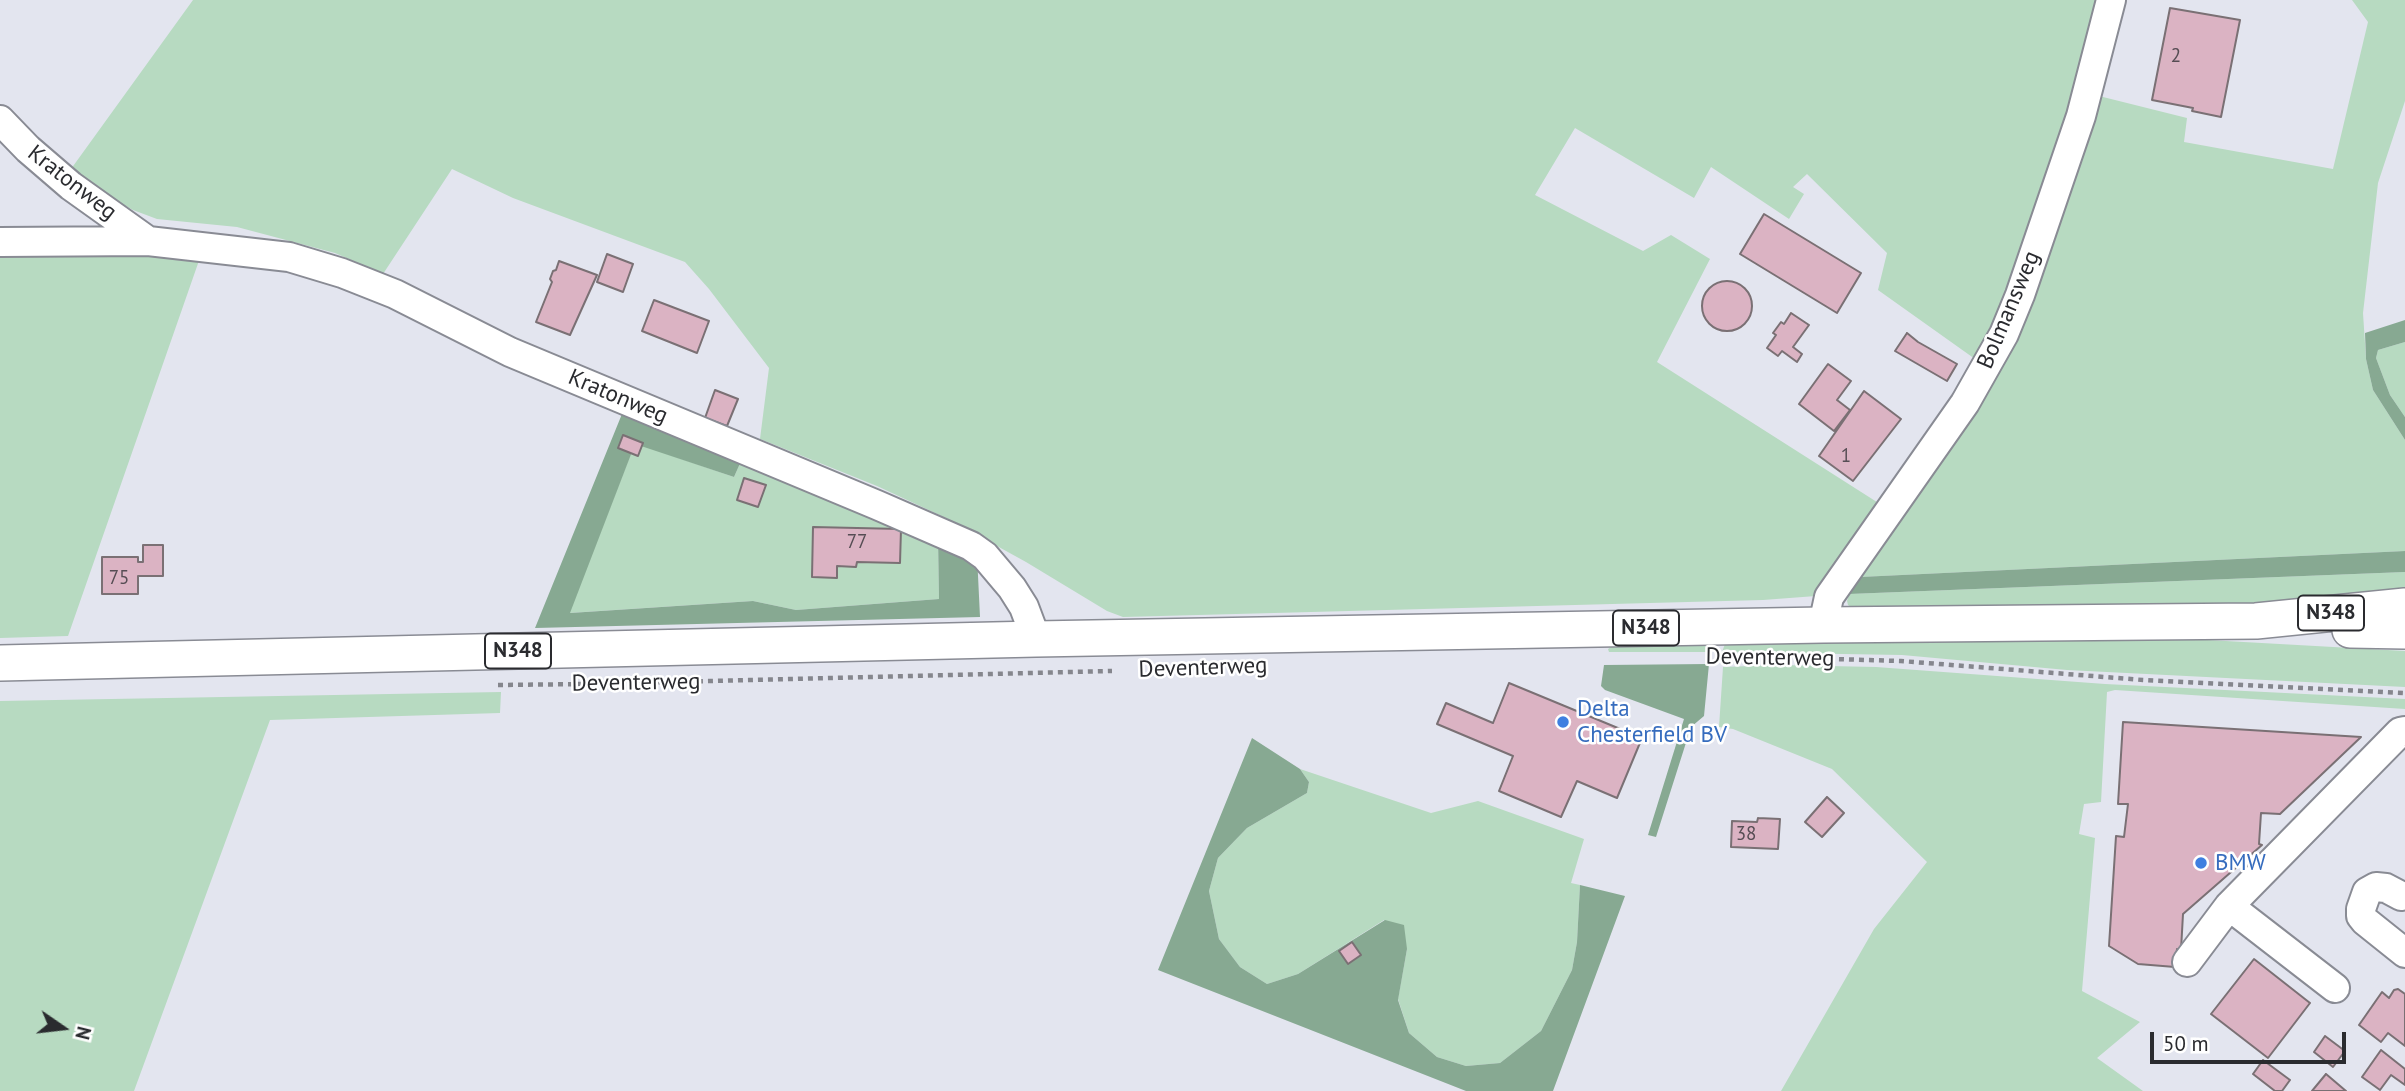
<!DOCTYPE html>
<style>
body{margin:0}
#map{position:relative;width:2405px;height:1091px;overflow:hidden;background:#e3e5ef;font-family:"PT Sans",sans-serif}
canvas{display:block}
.north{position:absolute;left:28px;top:993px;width:70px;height:70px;-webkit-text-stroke:5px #fff;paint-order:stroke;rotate:104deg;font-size:19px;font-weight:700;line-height:28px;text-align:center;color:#2a2b2f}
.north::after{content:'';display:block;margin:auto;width:24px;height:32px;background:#2a2b2f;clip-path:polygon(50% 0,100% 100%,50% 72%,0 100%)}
.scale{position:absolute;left:2150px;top:1032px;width:196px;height:32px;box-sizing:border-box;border:4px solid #2a2b2f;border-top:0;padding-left:9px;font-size:21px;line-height:24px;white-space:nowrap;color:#2a2b2f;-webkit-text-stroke:5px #fff;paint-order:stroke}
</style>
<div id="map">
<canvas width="2405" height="1091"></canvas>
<div class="north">N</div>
<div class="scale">50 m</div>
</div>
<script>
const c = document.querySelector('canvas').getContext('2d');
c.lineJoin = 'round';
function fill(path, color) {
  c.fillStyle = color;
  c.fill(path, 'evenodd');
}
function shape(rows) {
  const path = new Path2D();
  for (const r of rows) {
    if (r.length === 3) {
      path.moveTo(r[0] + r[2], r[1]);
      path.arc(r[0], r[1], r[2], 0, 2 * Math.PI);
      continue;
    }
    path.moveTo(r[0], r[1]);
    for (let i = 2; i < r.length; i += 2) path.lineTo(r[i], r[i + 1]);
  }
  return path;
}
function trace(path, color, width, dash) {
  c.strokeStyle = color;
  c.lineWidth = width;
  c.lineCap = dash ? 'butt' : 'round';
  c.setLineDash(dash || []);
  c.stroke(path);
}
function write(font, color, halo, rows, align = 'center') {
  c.font = font + ' "PT Sans",sans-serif';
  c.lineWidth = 5;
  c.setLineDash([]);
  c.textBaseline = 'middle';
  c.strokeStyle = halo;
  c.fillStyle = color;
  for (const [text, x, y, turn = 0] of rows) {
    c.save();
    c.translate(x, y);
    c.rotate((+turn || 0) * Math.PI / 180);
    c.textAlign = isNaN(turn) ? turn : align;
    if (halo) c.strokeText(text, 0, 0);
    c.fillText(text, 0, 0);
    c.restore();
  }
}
const green = shape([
 [193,0,2104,0,2016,272,1975,359,1878,290,1887,253,1807,174,1793,187,1804,194,1789,219,1711,167,1694,198,1575,128,1535,195,1643,251,1671,235,1710,259,1657,362,1880,504,1816,596,1763,600,1123,617,1107,611,1026,562,948,519,877,486,760,439,769,368,709,289,685,262,513,198,452,169,383,274,335,253,237,227,157,219,133,210,106,195,71,169],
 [2352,0,2405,0,2405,101,2378,183,2363,313,2366,359,2373,390,2405,440,2405,551,1860,577,1994,373,2095,95,2187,118,2184,142,2333,169,2368,22],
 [0,247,202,252,68,636,0,638],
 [2405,342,2405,417,2390,395,2376,358,2378,350],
 [635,443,734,477,742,459,938,537,939,599,796,610,753,601,569,613],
 [2405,572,2405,589,2359,598,2256,603,1864,610,1854,610,1848,605,1847,601,1849,594],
 [2172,638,2405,651,2405,687,2067,670,1902,655,1722,652,1725,644],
 [1706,644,1708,652,1609,652,1608,649,1613,646],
 [1780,665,1876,667,2105,684,2405,699,2405,709,2115,690,2107,692,2101,802,2084,804,2079,834,2095,838,2082,991,2140,1022,2097,1058,2143,1091,1781,1091,1874,929,1927,862,1832,769,1733,729,1719,727,1723,667],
 [501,692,500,713,270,720,134,1091,0,1091,0,701],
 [1300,769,1431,813,1478,801,1584,839,1571,883,1580,885,1577,942,1572,970,1541,1031,1500,1063,1466,1066,1437,1057,1409,1033,1398,999,1407,949,1384,920,1298,974,1267,984,1240,967,1219,939,1209,891,1218,858,1247,828,1307,793,1309,782]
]);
const forest = shape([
 [2405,320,2405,342,2378,350,2376,358,2390,395,2405,417,2405,440,2373,390,2366,359,2365,333],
 [624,409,742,459,734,477,635,444,570,613,753,601,796,610,939,599,938,537,977,555,980,617,535,628],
 [2405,551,2405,572,1849,594,1860,577],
 [1709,664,1704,716,1691,727,1656,837,1648,835,1684,719,1605,690,1601,686,1604,665],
 [1252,738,1300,769,1309,782,1307,793,1247,828,1218,858,1209,891,1219,939,1240,967,1267,984,1298,974,1385,920,1404,925,1407,949,1398,1000,1409,1033,1437,1057,1466,1066,1500,1063,1541,1031,1572,970,1577,942,1580,885,1625,896,1553,1091,1466,1091,1158,970]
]);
const building = shape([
 [2170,8,2240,20,2221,117,2192,111,2193,108,2152,100,2170,8],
 [1764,214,1861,273,1837,313,1740,254,1764,214],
 [607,254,633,264,623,292,597,282,607,254],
 [559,261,597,275,570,335,536,322,552,282,550,279,553,271,556,270,559,261],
 [1727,306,25],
 [654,300,709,321,697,353,642,331,654,300],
 [1791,313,1809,325,1793,347,1802,354,1797,362,1782,351,1778,356,1767,348,1776,335,1773,333,1781,322,1784,324,1791,313],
 [1907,333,1918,342,1957,364,1947,381,1895,351,1907,333],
 [1828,364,1851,381,1837,400,1850,410,1834,431,1799,404,1828,364],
 [715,390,738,399,727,426,705,418,715,390],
 [1864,391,1901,419,1853,481,1819,456,1864,391],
 [623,435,643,443,638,456,618,448,623,435],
 [744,478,766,485,758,507,737,500,744,478],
 [813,527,901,529,900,563,857,562,856,567,837,566,837,578,812,577,813,527],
 [143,545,163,545,163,576,138,576,138,594,102,594,102,557,138,557,138,562,143,562,143,545],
 [1509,683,1642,738,1617,798,1577,781,1561,817,1499,791,1513,756,1437,724,1446,703,1493,723,1509,683],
 [2123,722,2361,737,2280,814,2261,813,2259,844,2262,845,2183,914,2181,950,2177,949,2175,967,2138,964,2109,946,2116,836,2124,837,2128,804,2118,804,2123,722],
 [1827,797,1844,813,1822,837,1805,822,1827,797],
 [1758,818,1780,819,1778,849,1731,847,1732,821,1757,822,1758,818],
 [1352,942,1361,955,1348,964,1339,951,1352,942],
 [2254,959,2310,1003,2268,1058,2211,1014,2254,959],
 [2398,989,2405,994,2405,1046,2388,1033,2381,1042,2359,1025,2382,992,2389,998,2394,990,2398,989],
 [2325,1036,2345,1051,2333,1067,2314,1052,2325,1036],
 [2381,1050,2405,1069,2405,1085,2391,1075,2380,1090,2362,1077,2381,1050],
 [2263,1060,2290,1080,2282,1091,2275,1091,2253,1074,2263,1060],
 [2326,1074,2346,1091,2312,1091,2326,1074]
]);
const path = shape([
 [1799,658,1901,661,2143,680,2405,693],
 [498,685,588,684,1112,671]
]);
const minor = shape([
 [0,120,28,149,71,186,148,241],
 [0,242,148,241,289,257,342,273,395,294,510,352,877,505,971,546,985,556,1012,588,1024,607,1036,639],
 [1823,625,1829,597,1965,403,2004,334,2020,295,2081,116,2111,0],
 [2401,896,2386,888,2376,887,2367,892,2361,909,2361,916,2365,921,2405,953],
 [2229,906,2335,988],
 [2187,962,2229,906,2400,732,2405,731]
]);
const major = shape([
 [2350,630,2405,631],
 [0,663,1036,639,1823,625,2256,621,2405,606]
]);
const markers = [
 [1563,722,7,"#3f7fe0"],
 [2201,863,7,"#3f7fe0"]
];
const numberNames = [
 ["2",2176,57],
 ["1",1846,457],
 ["77",857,543],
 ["75",119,579],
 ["38",1746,835]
];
const shields = [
 [2331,613,66],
 [1646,628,66],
 [518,651,66]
];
const shieldNames = [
 ["N348",2331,613],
 ["N348",1646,628],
 ["N348",518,651]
];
const streetNames = [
 ["Kratonweg",72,183,38],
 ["Bolmansweg",2009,310,-67],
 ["Kratonweg",618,397,23],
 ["Deventerweg",1770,658,1],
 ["Deventerweg",1203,668,-2],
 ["Deventerweg",636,683,-1]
];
const shopNames = [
 ["Delta",1577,709],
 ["Chesterfield BV",1577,735],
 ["BMW",2215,863]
];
fill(green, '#b7dac1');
fill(forest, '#87a992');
fill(building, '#dbb3c3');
trace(building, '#7a7074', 2);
trace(minor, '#898b94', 32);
trace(major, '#898b94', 38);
trace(path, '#85868d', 4.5, [5, 5]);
trace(minor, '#fff', 28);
trace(major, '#fff', 35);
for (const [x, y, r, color] of markers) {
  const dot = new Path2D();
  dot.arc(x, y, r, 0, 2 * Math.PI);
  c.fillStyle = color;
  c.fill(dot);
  trace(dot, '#fff', 2.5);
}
write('19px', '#564d54', null, numberNames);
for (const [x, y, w] of shields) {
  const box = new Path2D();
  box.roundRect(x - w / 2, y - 17.5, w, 35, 5);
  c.fillStyle = '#fff';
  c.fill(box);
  trace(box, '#2a2b2f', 2);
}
write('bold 21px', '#2a2b2f', null, shieldNames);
write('23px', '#2a2b2f', '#fff', streetNames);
write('23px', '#366cbe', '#fff', shopNames, 'left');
</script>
